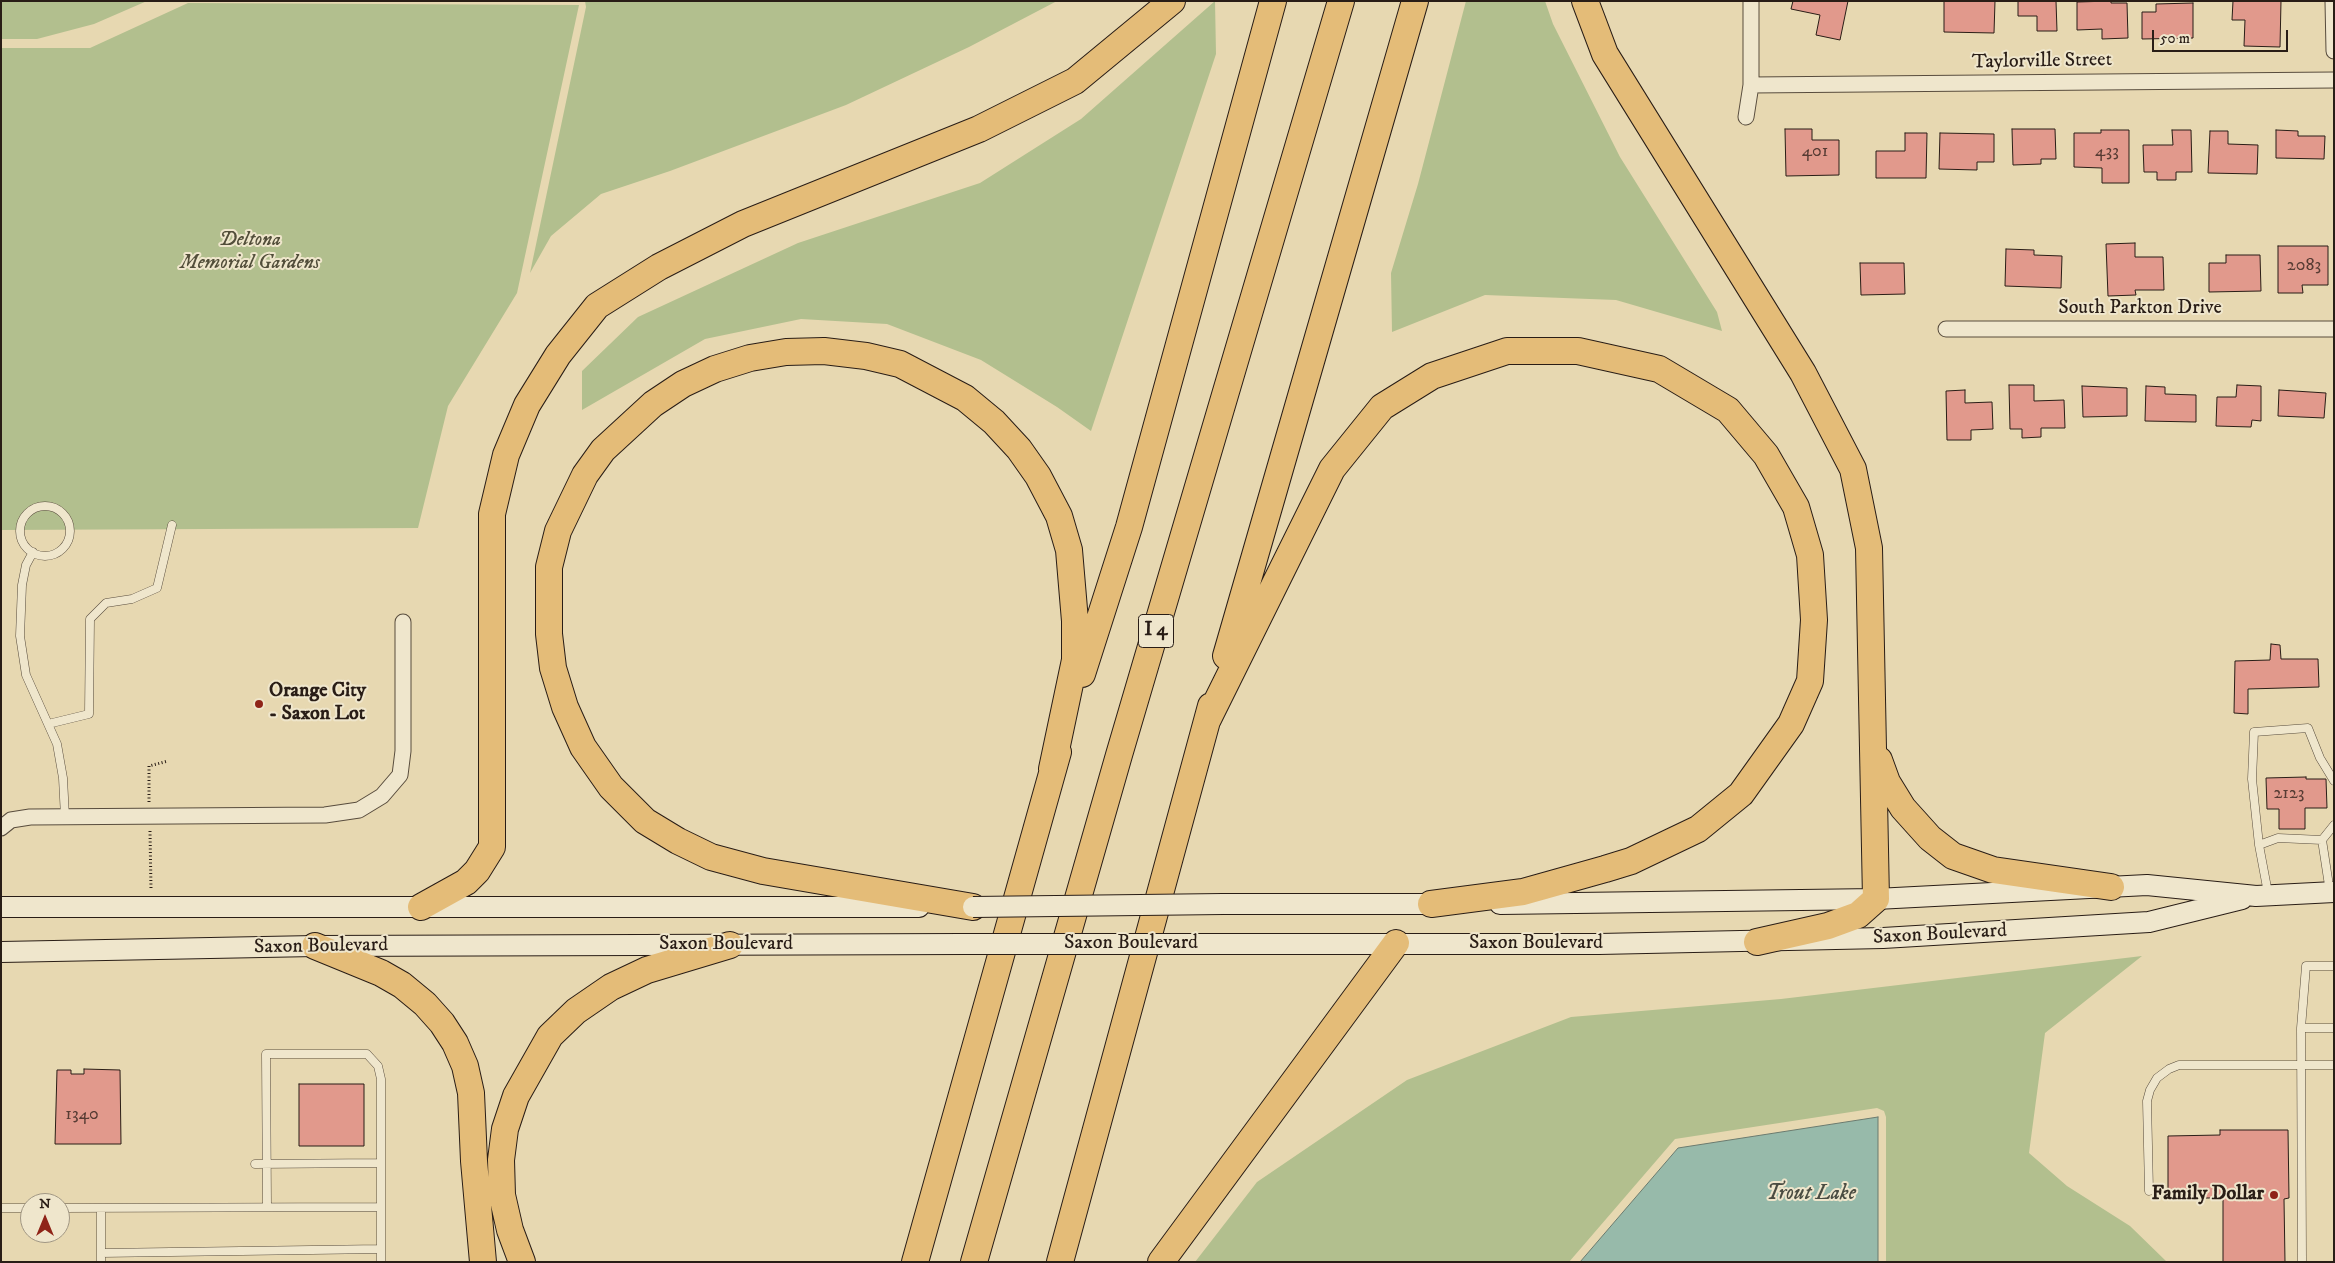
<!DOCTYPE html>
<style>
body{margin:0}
#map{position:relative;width:2335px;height:1263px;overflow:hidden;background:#e7d8b1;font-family:"IM FELL DW Pica",serif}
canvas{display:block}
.frame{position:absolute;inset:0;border:2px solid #291d16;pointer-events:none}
.north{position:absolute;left:20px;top:1193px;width:50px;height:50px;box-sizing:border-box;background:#efe6cc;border:1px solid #a09683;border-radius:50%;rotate:0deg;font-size:14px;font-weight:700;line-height:20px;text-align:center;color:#291d16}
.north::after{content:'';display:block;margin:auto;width:18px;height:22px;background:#8f2418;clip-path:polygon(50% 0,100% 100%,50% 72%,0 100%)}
.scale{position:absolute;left:2152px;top:30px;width:136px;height:22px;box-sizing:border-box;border:2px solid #291d16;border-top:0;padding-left:6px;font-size:15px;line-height:18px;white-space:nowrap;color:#291d16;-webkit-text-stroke:4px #efe6cc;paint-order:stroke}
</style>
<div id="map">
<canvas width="2335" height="1263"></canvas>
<div class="frame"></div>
<div class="north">N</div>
<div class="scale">50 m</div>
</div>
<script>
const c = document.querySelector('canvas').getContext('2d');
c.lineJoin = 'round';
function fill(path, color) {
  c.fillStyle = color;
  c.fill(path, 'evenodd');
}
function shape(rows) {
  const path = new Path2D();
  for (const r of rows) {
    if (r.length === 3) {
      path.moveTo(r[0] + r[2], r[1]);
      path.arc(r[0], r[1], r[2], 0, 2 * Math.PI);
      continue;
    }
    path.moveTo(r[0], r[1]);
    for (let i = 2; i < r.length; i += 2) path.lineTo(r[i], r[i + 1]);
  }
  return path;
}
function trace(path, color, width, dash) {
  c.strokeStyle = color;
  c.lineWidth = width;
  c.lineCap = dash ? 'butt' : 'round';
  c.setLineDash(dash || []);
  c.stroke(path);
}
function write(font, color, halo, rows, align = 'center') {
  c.font = font + ' "IM FELL DW Pica",serif';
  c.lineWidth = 4;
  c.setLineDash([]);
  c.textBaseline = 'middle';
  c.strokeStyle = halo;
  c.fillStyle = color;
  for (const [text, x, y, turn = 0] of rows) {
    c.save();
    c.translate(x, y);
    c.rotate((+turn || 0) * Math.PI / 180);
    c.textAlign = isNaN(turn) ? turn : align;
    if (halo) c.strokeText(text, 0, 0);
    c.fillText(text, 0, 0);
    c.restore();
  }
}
const green = shape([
 [1,1,147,1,94,24,37,39,1,39],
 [585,1,1057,1,969,47,846,105,670,171,601,194,551,236,530,273,586,7],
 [1215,1,1216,54,1091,431,1057,407,981,360,887,324,801,319,705,339,582,410,582,371,638,317,798,243,980,183,1081,119],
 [1466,1,1545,1,1553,24,1620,157,1717,312,1722,331,1616,300,1485,295,1392,332,1391,273,1418,184],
 [188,3,579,5,517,293,448,406,418,528,1,530,1,48,90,48],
 [2142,956,2045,1033,2029,1153,2067,1186,2130,1226,2167,1262,1886,1262,1886,1117,1884,1111,1877,1108,1675,1139,1569,1262,1195,1262,1257,1182,1407,1080,1571,1017,1781,999]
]);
const water = shape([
 [1878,1117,1878,1262,1580,1262,1678,1148,1878,1117]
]);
const building = shape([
 [1793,1,1848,1,1840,40,1816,35,1820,15,1791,9,1793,1],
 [1944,1,1995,1,1994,33,1944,32,1944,1],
 [2018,1,2056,1,2057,31,2037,31,2037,16,2018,16,2018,1],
 [2111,1,2111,3,2127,3,2128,38,2102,39,2102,29,2077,30,2077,2,2111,1],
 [2233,1,2281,1,2280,47,2244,46,2245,20,2232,20,2233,1],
 [2193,3,2193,38,2142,39,2142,12,2156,12,2156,4,2193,3],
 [1785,129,1812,129,1812,140,1839,140,1839,175,1786,176,1785,129],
 [2012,129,2055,129,2056,159,2041,159,2041,164,2013,165,2012,129],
 [2101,130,2129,130,2129,183,2102,183,2102,168,2074,167,2074,133,2101,133,2101,130],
 [2172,130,2191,130,2192,172,2176,172,2176,180,2157,180,2157,172,2144,172,2143,145,2173,145,2172,130],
 [2276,130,2298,131,2298,136,2325,136,2324,159,2276,158,2276,130],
 [2210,131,2228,131,2228,144,2258,145,2257,174,2208,173,2210,131],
 [1905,133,1927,133,1926,178,1876,178,1876,151,1905,151,1905,133],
 [1940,133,1994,134,1994,162,1977,162,1977,170,1939,169,1940,133],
 [2135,243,2135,257,2163,257,2164,290,2135,290,2136,295,2108,296,2106,244,2135,243],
 [2278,246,2328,246,2328,285,2302,285,2303,293,2278,293,2278,246],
 [2006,249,2034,250,2034,255,2062,256,2061,288,2005,286,2006,249],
 [2226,255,2260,255,2261,291,2209,292,2209,263,2226,263,2226,255],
 [1860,263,1904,263,1905,294,1861,295,1860,263],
 [2009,385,2034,385,2034,401,2064,400,2065,428,2041,428,2041,437,2022,438,2022,429,2010,429,2009,385],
 [2237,385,2261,386,2261,421,2252,420,2251,427,2216,426,2217,397,2236,397,2237,385],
 [2082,386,2127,388,2127,416,2083,417,2082,386],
 [2146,386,2165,387,2165,394,2196,395,2196,422,2145,421,2146,386],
 [1965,390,1965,403,1992,402,1993,429,1971,430,1971,440,1947,440,1946,391,1965,390],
 [2279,390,2326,393,2324,418,2278,416,2279,390],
 [2271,644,2280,645,2281,659,2318,659,2319,687,2248,689,2248,714,2234,713,2235,661,2270,660,2271,644],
 [2306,777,2306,779,2326,779,2327,808,2305,808,2305,829,2279,829,2279,809,2267,809,2266,778,2306,777],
 [84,1069,120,1070,121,1144,55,1144,57,1070,71,1070,71,1074,84,1074,84,1069],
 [299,1084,364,1084,364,1146,299,1146,299,1084],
 [2220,1130,2288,1130,2289,1198,2284,1199,2285,1262,2223,1262,2223,1198,2168,1198,2168,1136,2220,1135,2220,1130]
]);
const path = shape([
 [149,802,149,766,168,761],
 [150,831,151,889]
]);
const service = shape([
 [45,531,25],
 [33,552,26,565,22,585,20,636,26,675,57,744,63,778,65,817],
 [48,724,89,714,90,619,106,603,132,599,157,588,172,525],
 [2322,840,2334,825],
 [2259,845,2252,779,2254,732,2308,728,2320,758,2334,781],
 [2268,893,2259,845,2278,838,2322,840,2330,892],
 [2334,966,2306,966,2301,1028,2334,1028],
 [2301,1028,2302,1262],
 [255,1164,380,1163],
 [2149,1191,2147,1101,2150,1090,2157,1078,2169,1069,2179,1065,2334,1065],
 [267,1207,266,1054,367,1054,378,1066,381,1079,381,1262],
 [1,1208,30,1208],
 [60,1208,380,1207],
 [101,1208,101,1262],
 [101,1253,381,1249]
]);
const minor = shape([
 [2333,1,2334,51],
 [1751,85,2334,80],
 [1746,117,1751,85,1751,1],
 [1946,329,2334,329],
 [1,828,11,820,30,817,325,815,359,810,382,796,400,775,403,751,403,622]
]);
const secondary = shape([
 [1223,904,1446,904],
 [1500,904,1876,899,2147,885,2256,896,2334,892],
 [1,907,919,907],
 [1193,944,1599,944,1883,938,2149,922,2242,899],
 [1,952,315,946,964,944]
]);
const motorway = shape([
 [1585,1,1605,54,1803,373,1853,469,1869,548,1876,899,1858,915,1828,926,1757,942],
 [1226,656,1415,1],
 [1082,674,1129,527,1273,1],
 [1207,721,1332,469,1382,407,1432,376,1507,351,1578,351,1659,369,1728,410,1766,455,1796,507,1810,555,1814,620,1810,681,1791,724,1741,794,1698,829,1631,861,1605,869,1523,892,1431,904],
 [1879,760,1887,782,1903,808,1930,838,1953,856,1993,870,2111,887],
 [421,907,466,882,477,871,492,847,492,514,506,455,527,405,558,355,597,306,659,267,743,224,979,129,1075,81,1172,1],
 [973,907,763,871,711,857,678,841,645,821,611,787,583,747,565,707,553,668,549,634,549,567,558,531,585,475,603,450,653,404,683,384,715,369,750,358,786,352,824,351,866,356,900,364,965,398,994,422,1019,449,1038,476,1059,516,1069,550,1075,621,1075,660,1052,769],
 [315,946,381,973,402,985,425,1004,442,1023,455,1043,465,1066,471,1093,474,1161,483,1262],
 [522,1262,510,1230,502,1195,501,1160,505,1129,516,1096,550,1036,576,1011,611,987,647,970,730,945],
 [915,1262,1058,752],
 [974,1262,1119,755,1341,1],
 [1060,1262,1211,706],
 [1161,1262,1396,943]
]);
const secondaryBridge = shape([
 [973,907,1223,904],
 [964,944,1193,944]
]);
const markers = [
 [259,704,5,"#8f2418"],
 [2274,1195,5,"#8f2418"]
];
const numberNames = [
 ["401",1815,152],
 ["433",2107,152],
 ["2083",2304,266],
 ["2123",2289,794],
 ["1340",82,1115]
];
const shields = [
 [1156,631,35]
];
const shieldNames = [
 ["I 4",1156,631]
];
const streetNames = [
 ["Taylorville Street",2042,62,-1],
 ["South Parkton Drive",2140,309],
 ["Saxon Boulevard",1940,935,-3],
 ["Saxon Boulevard",1131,944],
 ["Saxon Boulevard",1536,944],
 ["Saxon Boulevard",726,945],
 ["Saxon Boulevard",321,947,-1]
];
const parkNames = [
 ["Deltona",250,241],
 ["Memorial Gardens",250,264]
];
const poiNames = [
 ["Orange City",269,692],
 ["- Saxon Lot",269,715],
 ["Family Dollar",2264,1195,"right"]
];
const waterNames = [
 ["Trout Lake",1811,1195]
];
fill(green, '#b2bf8e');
fill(water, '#97baaa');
trace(water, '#6b7b6f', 1);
fill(building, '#e1998c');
trace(building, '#291d16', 1);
trace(service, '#584c3d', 9);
trace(minor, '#584c3d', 17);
trace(secondary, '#291d16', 22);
trace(motorway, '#291d16', 28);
trace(path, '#291d16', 3, [1, 2.5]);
trace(service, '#efe6cc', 8);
trace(minor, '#efe6cc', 15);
trace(secondary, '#efe6cc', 20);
trace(motorway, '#e4bc78', 26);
trace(secondaryBridge, '#291d16', 22, []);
trace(secondaryBridge, '#efe6cc', 20);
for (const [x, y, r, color] of markers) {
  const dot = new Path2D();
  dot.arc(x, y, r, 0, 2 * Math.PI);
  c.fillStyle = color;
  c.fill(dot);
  trace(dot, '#efe6cc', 2);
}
write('18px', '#573c34', null, numberNames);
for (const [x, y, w] of shields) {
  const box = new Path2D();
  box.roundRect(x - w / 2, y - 16.5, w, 33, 4);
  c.fillStyle = '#efe6cc';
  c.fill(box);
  trace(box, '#291d16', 1);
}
write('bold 19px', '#291d16', null, shieldNames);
write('20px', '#291d16', '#efe6cc', streetNames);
write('italic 20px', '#524e3a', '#efe6cc', parkNames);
write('bold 20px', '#291d16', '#efe6cc', poiNames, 'left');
write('italic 21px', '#4a4c42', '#efe6cc', waterNames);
</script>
